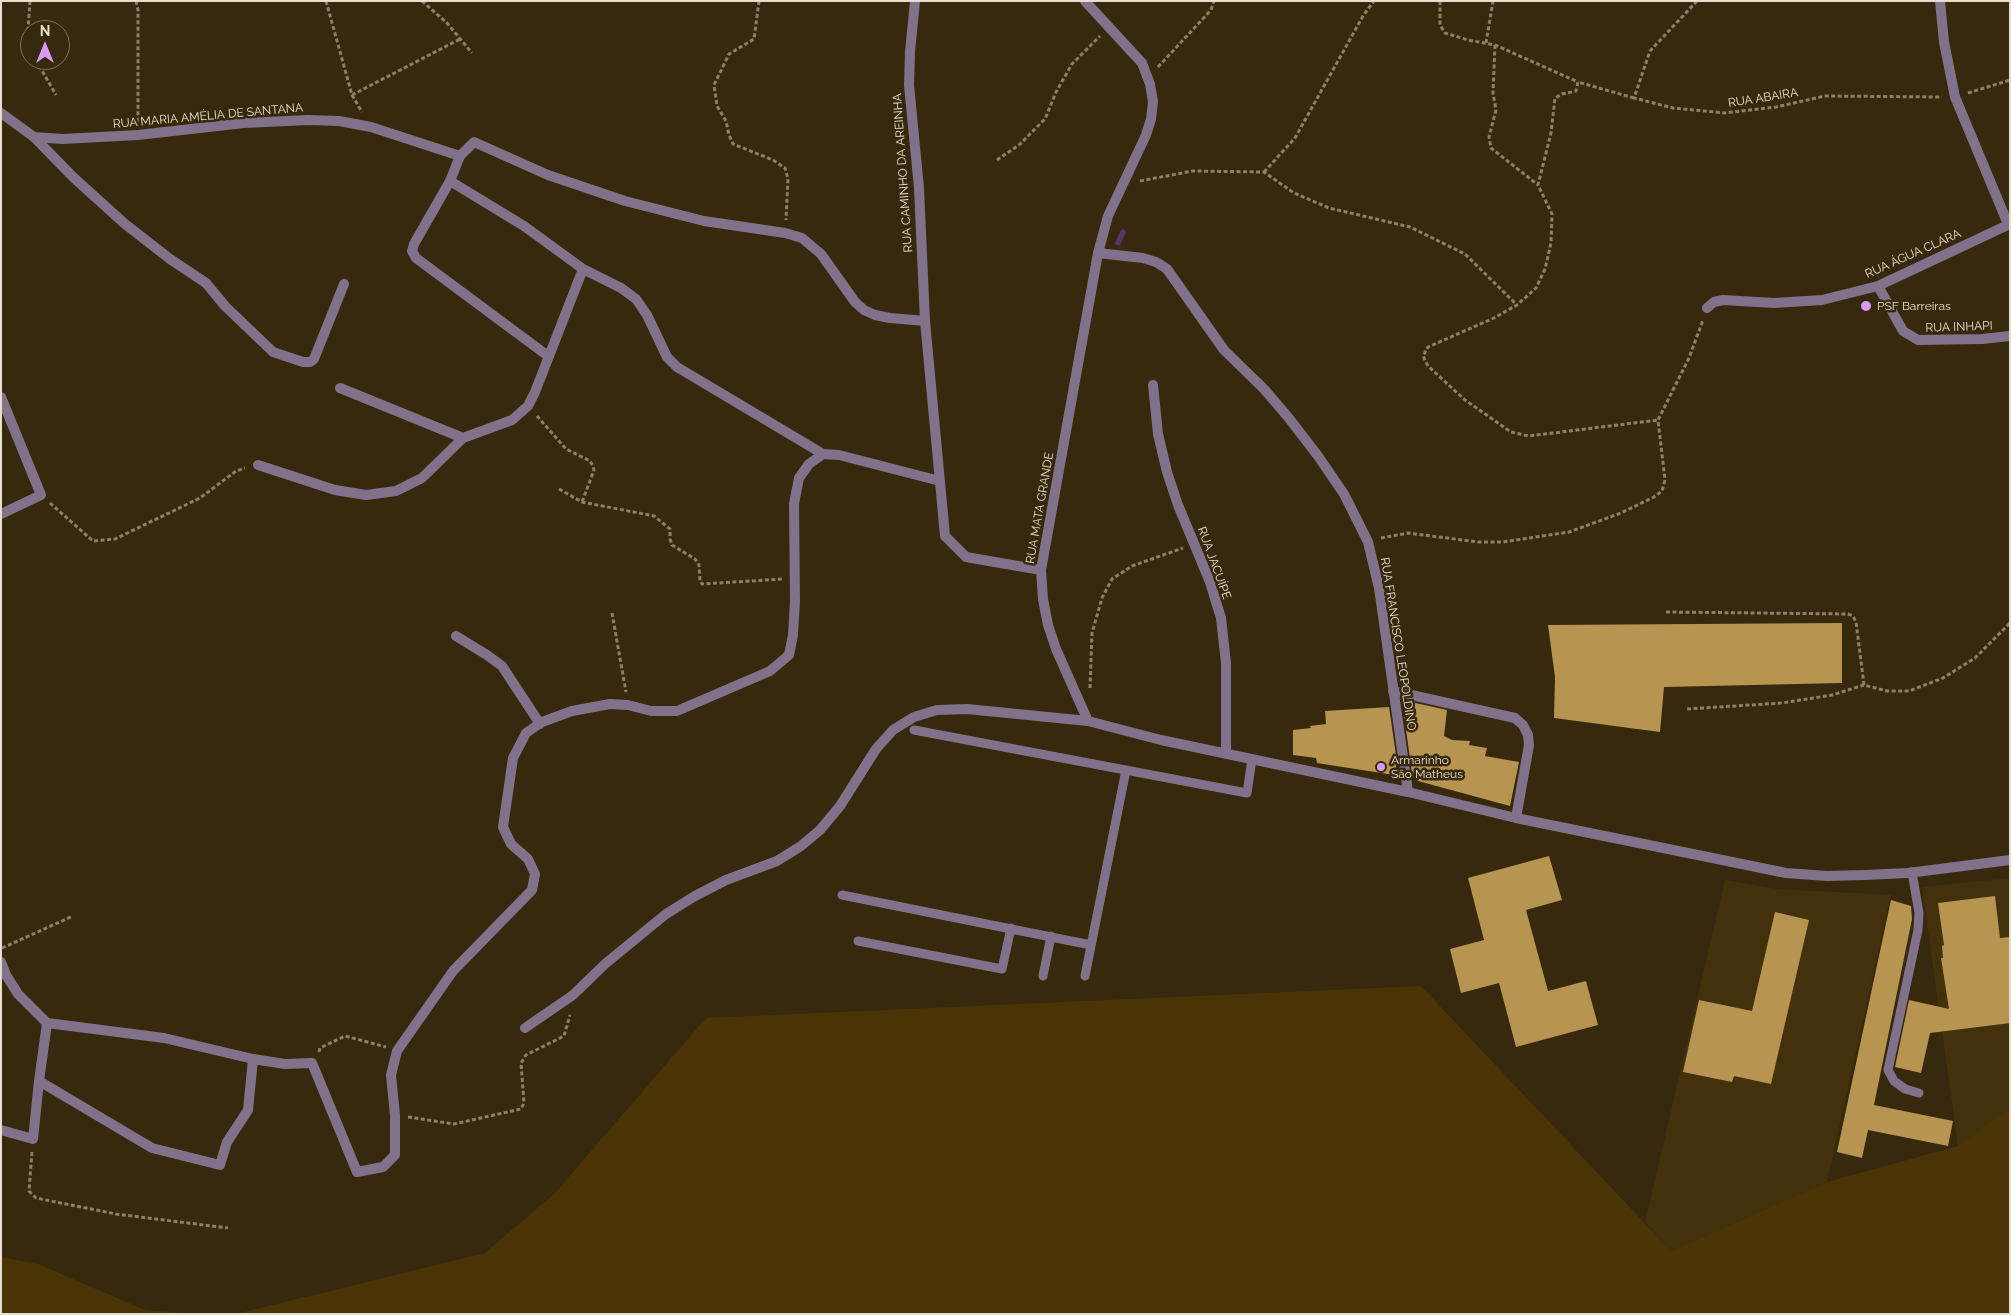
<!DOCTYPE html>
<meta charset="utf-8">
<style>
body{margin:0}
#map{position:relative;width:2011px;height:1315px;overflow:hidden;background:#37290d;font-family:Raleway,sans-serif}
canvas{display:block}
.frame{position:absolute;inset:0;border:2px solid #e7dece;pointer-events:none}
.north{position:absolute;left:20px;top:20px;width:50px;height:50px;box-sizing:border-box;background:#37290d;border:1px solid #7d715a;border-radius:50%;rotate:0deg;font-size:14px;font-weight:700;line-height:20px;text-align:center;color:#e7dece}
.north::after{content:'';display:block;margin:auto;width:18px;height:22px;background:#d89af8;clip-path:polygon(50% 0,100% 100%,50% 72%,0 100%)}
</style>
<div id="map">
<canvas width="2011" height="1315"></canvas>
<div class="frame"></div>
<div class="north">N</div>
</div>
<script>
const c = document.querySelector('canvas').getContext('2d');
c.lineJoin = 'round';
function fill(path, color) {
  c.fillStyle = color;
  c.fill(path, 'evenodd');
}
function shape(rows) {
  const path = new Path2D();
  for (const r of rows) {
    path.moveTo(r[0], r[1]);
    for (let i = 2; i < r.length; i += 2) path.lineTo(r[i], r[i + 1]);
  }
  return path;
}
function trace(path, color, width, dash) {
  c.strokeStyle = color;
  c.lineWidth = width;
  c.lineCap = dash ? 'butt' : 'round';
  c.setLineDash(dash || []);
  c.stroke(path);
}
function write(font, color, halo, rows, align = 'center') {
  c.font = font + ' Raleway,sans-serif';
  c.lineWidth = 5;
  c.setLineDash([]);
  c.textBaseline = 'middle';
  c.strokeStyle = halo;
  c.fillStyle = color;
  for (const [text, x, y, turn = 0] of rows) {
    c.save();
    c.translate(x, y);
    c.rotate((+turn || 0) * Math.PI / 180);
    c.textAlign = isNaN(turn) ? turn : align;
    if (halo) c.strokeText(text, 0, 0);
    c.fillText(text, 0, 0);
    c.restore();
  }
}
const built = shape([
 [2010,878,2010,1111,2006,1111,1958,1146,1922,887],
 [1725,880,1777,889,1891,895,1827,1182,1671,1251,1645,1222]
]);
const green = shape([
 [1421,986,1671,1251,1827,1182,1958,1146,2006,1111,2010,1111,2010,1314,236,1314,485,1253,554,1194,706,1018],
 [1,1257,38,1264,145,1310,194,1314,1,1314]
]);
const stream = shape([
 [1118,243,1123,232]
]);
const building = shape([
 [1842,623,1842,683,1664,687,1660,732,1554,718,1555,677,1548,625],
 [1402,700,1447,710,1444,736,1452,740,1470,741,1469,745,1487,748,1485,756,1519,762,1510,806,1418,781,1412,773],
 [1389,707,1397,762,1394,775,1317,763,1316,758,1293,755,1293,730,1311,728,1310,726,1326,724,1325,711],
 [1549,856,1562,900,1526,910,1548,991,1586,981,1598,1025,1516,1047,1499,983,1461,993,1450,949,1484,940,1468,878],
 [1995,896,2000,938,2010,937,2010,1023,1930,1033,1921,1073,1895,1067,1909,1000,1949,1009,1941,958,1943,958,1942,946,1944,945,1938,903],
 [1891,900,1911,906,1912,919,1874,1105,1953,1121,1948,1146,1868,1130,1862,1158,1837,1152],
 [1775,912,1809,920,1771,1084,1734,1076,1732,1082,1683,1072,1699,1000,1752,1011]
]);
const path = shape([
 [30,1,27,45,30,50],
 [136,1,138,10,138,123],
 [326,1,352,95,362,112],
 [422,1,447,23,472,53],
 [759,1,754,39,729,54,714,85,717,106,726,121,729,135,733,144,773,160,785,168,788,179,786,220],
 [1440,1,1440,25,1445,33,1468,40,1495,45,1578,82],
 [1697,1,1650,51,1634,98,1673,108,1725,113,1776,107,1825,96,1942,97],
 [1486,43,1493,1],
 [1495,45,1493,93,1496,110,1489,137,1491,148,1538,185],
 [36,60,56,95],
 [1158,67,1211,10,1214,1],
 [1968,93,2010,80],
 [352,95,460,39],
 [1634,98,1578,82,1576,91,1562,94,1555,98,1551,133,1538,185,1552,214,1551,243,1545,269,1536,288,1517,305,1494,318,1428,347,1423,356,1428,366,1465,400,1511,432,1529,436,1658,420],
 [997,160,1019,145,1045,119,1056,92,1072,64,1100,36],
 [1264,172,1295,138,1363,16,1374,1],
 [1140,181,1193,171,1264,172,1294,193,1329,208,1410,227,1465,254,1517,305],
 [537,416,566,449,590,461,593,466,594,470,582,502],
 [559,489,582,502,654,516,670,529,670,539,672,545,695,559,699,565,700,581,702,584,782,579],
 [50,503,93,541,115,539,200,498,236,471,245,468],
 [1381,538,1408,533,1478,542,1503,542,1569,532,1621,513,1654,497,1662,491,1665,480,1658,420,1689,358,1703,320],
 [1666,612,1848,614,1853,616,1856,622,1864,685,1887,691,1909,691,1943,678,1975,658,2010,623],
 [612,613,626,692],
 [1090,688,1092,633,1102,598,1112,579,1132,566,1183,548],
 [1687,709,1782,703,1832,695,1864,685],
 [2,948,73,916],
 [319,1052,320,1048,345,1036,386,1047],
 [408,1117,454,1124,521,1109,524,1103,521,1063,526,1055,564,1036,570,1015],
 [32,1152,29,1191,36,1198,116,1214,228,1228]
]);
const service = shape([
 [914,730,1247,793,1252,759],
 [1912,872,1919,913,1918,930,1888,1070,1894,1081,1905,1089,1919,1093],
 [842,895,1091,945],
 [858,941,1002,969,1011,928],
 [1043,976,1051,936],
 [1085,976,1126,770]
]);
const minor = shape([
 [915,1,910,52,909,85,919,188,925,321,945,536,966,557,1041,570],
 [1085,1,1142,63,1150,84,1153,102,1151,119,1146,135,1108,216,1098,253,1041,570,1043,599,1048,625,1056,649,1088,721,1161,740,1408,792,1516,818,1786,873,1827,876,1865,875,1908,873,2010,860],
 [1940,1,1944,42,1955,97,2008,224],
 [1,113,34,137,63,139,138,135,244,123,308,120,339,121,371,127,460,156,474,142,548,175,625,201,704,221,785,233,802,238,821,254,855,302,864,310,875,315,890,318,925,321],
 [34,137,73,177,125,224,170,259,206,283,225,306,273,352,303,362,310,362,314,359,344,284],
 [460,156,450,181,524,226,583,269,621,288,636,299,647,315,667,357,677,367,823,454],
 [450,181,414,244,412,251,416,258,548,356],
 [1098,253,1143,258,1156,262,1167,269,1224,350,1264,389,1288,417,1318,456,1344,494,1368,542,1379,588,1408,792],
 [1878,286,1903,331,1918,340,1982,339,2010,336],
 [1707,308,1714,302,1723,300,1774,303,1822,300,1878,286,2010,224],
 [1153,385,1158,434,1167,472,1178,505,1210,582,1221,618,1226,663,1226,753],
 [340,388,463,438,512,420,528,406,535,392,583,269],
 [1,397,41,495,1,514],
 [258,465,335,490,366,495,396,491,422,478,463,438],
 [456,636,487,655,502,666,540,724],
 [1393,691,1515,718,1523,725,1528,735,1529,745,1516,818],
 [1,962,6,975,18,994,47,1023,164,1038,253,1059,285,1064,312,1063,357,1172,383,1167,395,1155,395,1115,391,1075,397,1051,453,971,532,890,535,874,528,859,511,844,503,827,513,758,526,733,542,722,572,711,610,704,628,705,651,711,677,711,770,671,789,655,793,635,795,601,794,504,799,478,809,464,823,454,839,455,940,481],
 [525,1028,573,995,605,964,666,914,695,896,726,880,777,861,801,846,820,830,840,806,876,749,893,730,914,717,937,710,967,709,1088,721],
 [39,1081,152,1148,220,1165,227,1142,248,1110,253,1059],
 [1,1130,33,1139,39,1081,47,1023]
]);
const markers = [
 [1866,306,6,"#d89af8"],
 [1381,767,5,"#d89af8"]
];
const streetNames = [
 ["RUA ABAIRA",1763,98,-9],
 ["RUA MARIA AMÉLIA DE SANTANA",208,116,-5],
 ["RUA CAMINHO DA AREINHA",903,173,-94],
 ["RUA ÁGUA CLARA",1913,254,-24],
 ["RUA INHAPI",1959,327,-2],
 ["RUA MATA GRANDE",1040,508,-80],
 ["RUA JACUÍPE",1214,563,70],
 ["RUA FRANCISCO LEOPOLDINO",1398,644,81]
];
const poiNames = [
 ["PSF Barreiras",1877,306],
 ["Armarinho",1391,760],
 ["São Matheus",1391,774]
];
fill(built, '#43310e');
fill(green, '#4a3406');
trace(stream, '#58346a', 5.5);
fill(building, '#b89451');
trace(path, '#8b806a', 3, [4, 2.5]);
trace(service, '#82718b', 9);
trace(minor, '#82718b', 10);
for (const [x, y, r, color] of markers) {
  const dot = new Path2D();
  dot.arc(x, y, r, 0, 2 * Math.PI);
  c.fillStyle = color;
  c.fill(dot);
  trace(dot, '#37290d', 2);
}
write('12px', '#e7dece', '#37290d', streetNames);
write('12px', '#e7dece', '#37290d', poiNames, 'left');
</script>
